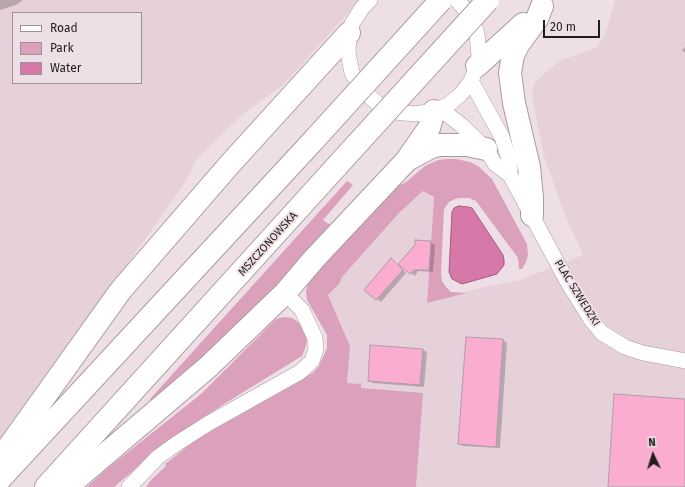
<!DOCTYPE html>
<style>
body{margin:0}
#map{position:relative;width:685px;height:487px;overflow:hidden;background:#eddfe5;font-family:"Fira Sans",sans-serif}
canvas{display:block}
.legend{position:absolute;left:12px;top:12px;width:130px;height:72px;box-sizing:border-box;background:#eddfe5;border:1px solid #9b9195;margin:0;padding:5px 7px;list-style:none;font-size:12px;color:#211c1e}
.legend li{display:flex;align-items:center;gap:8px;height:20px}
.legend b{width:20px;border:1px solid #9b9195}
.north{position:absolute;left:633px;top:435px;width:40px;height:40px;-webkit-text-stroke:3px #eddfe5;paint-order:stroke;rotate:356deg;font-size:11px;font-weight:700;line-height:16px;text-align:center;color:#211c1e}
.north::after{content:'';display:block;margin:auto;width:14px;height:18px;background:#211c1e;clip-path:polygon(50% 0,100% 100%,50% 72%,0 100%)}
.scale{position:absolute;left:543px;top:20px;width:57px;height:18px;box-sizing:border-box;border:2px solid #211c1e;border-top:0;padding-left:5px;font-size:12px;line-height:14px;white-space:nowrap;color:#211c1e;-webkit-text-stroke:3px #eddfe5;paint-order:stroke}
</style>
<div id="map">
<canvas width="685" height="487"></canvas>
<ul class="legend">
<li><b style="height:5px;background:#fff"></b>Road</li>
<li><b style="height:11px;background:#dba1bc"></b>Park</li>
<li><b style="height:11px;background:#d679a8"></b>Water</li>
</ul>
<div class="north">N</div>
<div class="scale">20 m</div>
</div>
<script>
const c = document.querySelector('canvas').getContext('2d');
c.lineJoin = 'round';
function fill(path, color) {
  c.fillStyle = color;
  c.fill(path, 'evenodd');
}
function shape(rows) {
  const path = new Path2D();
  for (const r of rows) {
    path.moveTo(r[0], r[1]);
    for (let i = 2; i < r.length; i += 2) path.lineTo(r[i], r[i + 1]);
  }
  return path;
}
function trace(path, color, width, dash) {
  c.strokeStyle = color;
  c.lineWidth = width;
  c.lineCap = dash ? 'butt' : 'round';
  c.setLineDash(dash || []);
  c.stroke(path);
}
function write(font, color, halo, rows, align = 'center') {
  c.font = font + ' "Fira Sans",sans-serif';
  c.lineWidth = 4;
  c.setLineDash([]);
  c.textBaseline = 'middle';
  c.strokeStyle = halo;
  c.fillStyle = color;
  for (const [text, x, y, turn = 0] of rows) {
    c.save();
    c.translate(x, y);
    c.rotate((+turn || 0) * Math.PI / 180);
    c.textAlign = isNaN(turn) ? turn : align;
    if (halo) c.strokeText(text, 0, 0);
    c.fillText(text, 0, 0);
    c.restore();
  }
}
const built = shape([
 [0,0,360,0,282,86,244,113,196,160,184,184,9,431,0,440],
 [13,13,141,13,141,83,13,83],
 [615,0,685,0,685,487,416,487,419,449,361,388,361,384,347,383,350,345,328,295,339,284,342,277,399,213,424,190,434,196,427,302,488,286,520,280,583,255,564,213,544,156,532,96,534,83,559,61,596,48,605,35]
]);
const green = shape([
 [447,159,456,159,470,162,478,166,492,179,527,244,528,255,526,262,522,269,519,269,518,258,476,201,469,198,460,198,455,199,449,202,444,209,441,273,442,281,446,287,451,292,466,293,427,303,434,197,423,191,399,213,342,277,339,284,328,295,350,346,347,383,361,384,361,388,423,393,416,487,146,487,151,480,166,466,165,464,197,439,298,382,314,372,319,366,327,348,327,335,307,300,306,292,307,286,313,277,394,187,405,183,425,166,438,160],
 [347,181,353,185,323,220,332,226,208,359,156,404,150,399],
 [285,317,292,318,297,321,301,325,307,337,306,346,302,356,224,404,187,429,158,450,114,487,87,487,108,468,201,394,275,320,279,318]
]);
const water = shape([
 [459,206,468,207,472,208,503,255,504,260,504,265,497,274,462,284,452,279,449,272,452,212,454,208,459,206]
]);
const shadow = shape([
 [0,0,23,0,16,5,0,10],
 [685,47,685,53,682,50],
 [430,242,435,245,433,272,418,271,415,276,400,265,399,266,406,273,381,302,366,290,391,260,398,265,416,246],
 [466,338,503,340,507,343,500,448,463,446,459,444],
 [423,350,427,352,424,387,373,383,369,381]
]);
const building = shape([
 [415,240,431,241,429,270,414,270,410,274,398,264,415,245,415,240],
 [391,258,403,270,376,300,364,290,391,258],
 [466,337,503,339,496,447,458,444,466,337],
 [370,345,423,349,420,385,368,381,370,345],
 [614,394,685,399,685,487,608,487,614,394]
]);
const minor = shape([
 [370,0,362,8,352,24,349,33,348,53,352,73,362,90,377,103,395,112,415,114,434,111,448,105,461,94,471,81,475,71,479,56,477,34,474,24,469,14,457,0],
 [471,81,502,137,510,162,510,175],
 [440,109,460,124,486,149,495,164,510,175,567,281,592,321,602,333,625,347,643,353,685,361],
 [129,487,158,457,176,444,209,423,300,372,312,361,316,349,315,338,302,310,285,293]
]);
const secondary = shape([
 [477,66,523,24],
 [409,159,431,147,439,145,467,145,486,149],
 [532,215,532,197,529,167,514,103,510,73,513,55,518,45,537,19,542,6],
 [0,459,121,290,230,164,349,33],
 [0,479,312,142],
 [46,487,337,166],
 [67,487,208,367,285,293,314,259,406,161,429,128,434,111]
]);
const secondaryBridge = shape([
 [312,142,441,0],
 [337,166,488,0]
]);
const streetNames = [
 ["MSZCZONOWSKA",268,244,-48],
 ["PLAC SZWEDZKI",577,293,58]
];
fill(built, '#e6d0da');
fill(green, '#dba1bc');
fill(water, '#d679a8');
trace(water, '#a05d7f', 1);
fill(shadow, '#0003');
fill(building, '#faacd1');
trace(building, '#ac9fa5', 1);
trace(minor, '#a89ba0', 16);
trace(secondary, '#a89ba0', 24);
trace(minor, '#fff', 15);
trace(secondary, '#fff', 22);
trace(secondaryBridge, '#a89ba0', 24, []);
trace(secondaryBridge, '#fff', 22);
write('11px', '#211c1e', '#eddfe5', streetNames);
</script>
